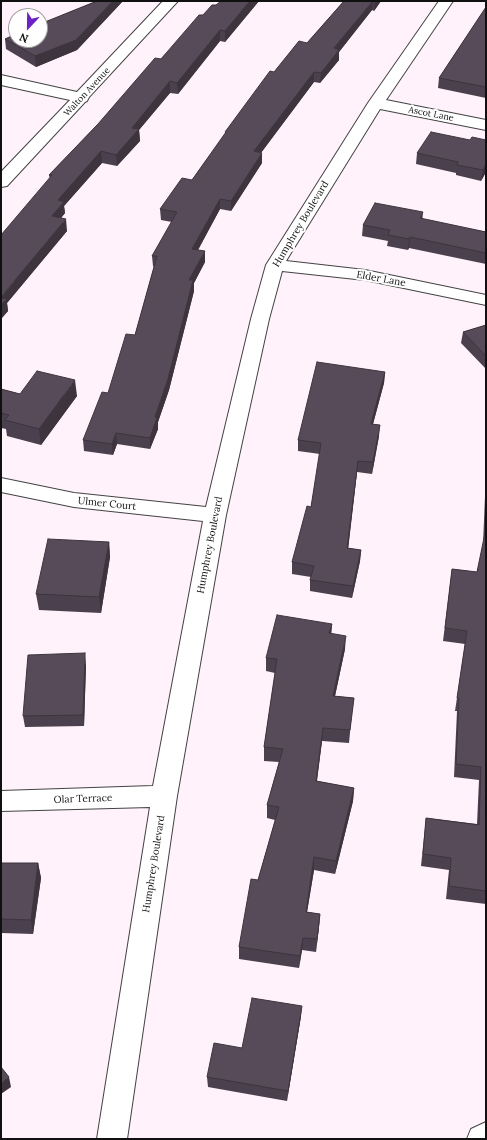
<!DOCTYPE html>
<style>
body{margin:0}
#map{position:relative;width:487px;height:1140px;overflow:hidden;background:#fff2fb;font-family:Lora,serif}
canvas{display:block}
.frame{position:absolute;inset:0;border:2px solid #101010;pointer-events:none}
.north{position:absolute;left:8px;top:8px;width:40px;height:40px;box-sizing:border-box;background:#fff;border:1px solid #9f9f9f;border-radius:50%;rotate:202deg;font-size:11px;font-weight:700;line-height:16px;text-align:center;color:#101010}
.north::after{content:'';display:block;margin:auto;width:14px;height:18px;background:#6b21c6;clip-path:polygon(50% 0,100% 100%,50% 72%,0 100%)}
</style>
<div id="map">
<canvas width="487" height="1140"></canvas>
<div class="frame"></div>
<div class="north">N</div>
</div>
<script>
const c = document.querySelector('canvas').getContext('2d');
c.lineJoin = 'round';
function shape(rows) {
  const path = new Path2D();
  for (const r of rows) {
    path.moveTo(r[0], r[1]);
    for (let i = 2; i < r.length; i += 2) path.lineTo(r[i], r[i + 1]);
  }
  return path;
}
function trace(path, color, width, dash) {
  c.strokeStyle = color;
  c.lineWidth = width;
  c.lineCap = dash ? 'butt' : 'round';
  c.setLineDash(dash || []);
  c.stroke(path);
}
function fill(path, color) {
  c.fillStyle = color;
  c.fill(path, 'evenodd');
}
function write(font, color, halo, rows, align = 'center') {
  c.font = font + ' Lora,serif';
  c.lineWidth = 4;
  c.setLineDash([]);
  c.textBaseline = 'middle';
  c.strokeStyle = halo;
  c.fillStyle = color;
  for (const [text, x, y, turn = 0] of rows) {
    c.save();
    c.translate(x, y);
    c.rotate((+turn || 0) * Math.PI / 180);
    c.textAlign = isNaN(turn) ? turn : align;
    if (halo) c.strokeText(text, 0, 0);
    c.fillText(text, 0, 0);
    c.restore();
  }
}
const minor = shape([
 [163,1,178,1,89,97,87,101,85,102,7,186,1,187,1,172,70,100,1,85,1,75,77,92,163,1],
 [439,1,453,1,386,100,486,120,486,130,380,109,286,261,365,270,486,295,486,305,365,280,282,271,269,319,226,515,177,796,127,1139,97,1139,150,807,1,811,1,791,153,786,203,521,74,507,1,492,1,478,74,493,206,507,251,319,266,265,368,103,439,1],
 [486,1122,486,1139,467,1139,471,1129,486,1122]
]);
const wall = shape([
 [97,1,123,1,77,50,36,67,6,49,5,39],
 [259,1,225,42,220,41,178,94,170,93,139,130,140,141,117,166,102,163,64,206,65,213,61,218,67,231,7,303,8,311,1,319,50,179,49,175,203,15,216,5],
 [344,1,381,1,374,11,372,10,339,52,339,60,320,83,314,82,261,153,262,163,231,211,220,209,198,250,205,262,194,283,194,291,169,390,158,422,158,429,150,449,117,444,113,455,84,451,83,440,108,393,135,335,154,267,153,266,152,256,172,222,161,220,160,209,192,180,225,134,225,132,274,72,307,43],
 [486,7,486,98,438,88,439,78],
 [470,140,486,140,486,172,481,181,456,175,456,173,416,164,417,153],
 [422,219,486,232,486,264,409,248,408,250,387,246,388,241,362,236,363,225],
 [486,325,486,369,461,343,463,332],
 [385,372,384,383,373,424,379,436,372,474,357,472,348,548,361,550,360,561,352,598,310,591,310,580,311,577,292,574,292,562,311,507,320,454,298,451,298,440],
 [1,389,20,394,77,396,41,445,7,436,6,429,1,428],
 [486,472,486,904,446,899,449,870,421,866,426,818,477,824,479,780,454,777,457,711,455,711,465,644,443,641,452,569,477,572,483,544],
 [109,542,110,557,101,613,39,610,36,594],
 [332,624,331,633,345,649,335,696,354,698,352,712,349,743,322,741,317,781,354,788,353,801,335,874,314,870,307,912,320,914,319,927,316,952,302,950,299,968,239,959,239,947,275,820,267,818,267,805,279,762,264,761,264,747,275,673,266,671,266,658],
 [86,665,84,726,25,727,23,716],
 [1,863,38,863,41,878,33,934,1,933],
 [301,1016,287,1101,208,1087,207,1077,242,1048]
]);
const shadedWall = shape([
 [113,1,123,1,77,50,36,67,35,56],
 [250,1,259,1,225,42,225,31],
 [373,1,372,10,339,52,339,60,320,83,321,73,334,48],
 [375,1,381,1,374,11],
 [220,30,220,41,178,94,177,83],
 [314,72,314,82,254,162,254,151],
 [170,81,170,93,139,130,140,141,117,166,116,155,132,128],
 [101,151,102,163,64,206,65,213,53,228,52,216,58,200],
 [262,153,262,163,231,211,231,201],
 [486,164,486,172,481,181,483,170],
 [220,199,220,209,193,259,192,249],
 [423,212,422,223,420,218],
 [66,219,67,231,7,303,8,311,1,319,1,297],
 [410,237,409,248,408,250,409,239],
 [205,251,205,262,194,283,194,291,169,390,158,422,158,429,150,449,150,438,189,280],
 [385,372,384,383,370,435,371,424],
 [75,380,77,396,41,445,39,429],
 [380,425,379,436,372,474,373,462],
 [116,433,117,444,113,455,112,444],
 [358,461,357,472,347,559,347,548],
 [109,542,110,557,101,613,99,597],
 [361,550,360,561,352,598,353,586],
 [332,624,331,637,329,633],
 [346,636,345,649,332,710,333,696],
 [85,653,86,665,84,726,83,715],
 [323,728,322,741,315,794,316,781],
 [354,788,353,801,335,874,336,861],
 [314,857,314,870,305,924,306,912],
 [38,863,41,878,33,934,31,920],
 [320,914,319,927,316,952,317,939],
 [303,938,302,950,299,968,300,956],
 [302,1006,301,1016,287,1101,288,1091],
 [9,1077,11,1087,1,1094,1,1083]
]);
const building = shape([
 [97,1,113,1,76,40,35,56,5,39,16,34,16,40,40,40,40,24,97,1],
 [221,1,250,1,225,31,220,30,177,83,170,81,132,128,139,129,116,155,101,151,58,200,64,202,52,216,66,219,1,297,1,235,52,175,49,175,98,124,155,58,161,59,199,15,203,15,212,5,216,5,221,1],
 [344,1,373,1,334,48,339,50,321,73,314,72,254,151,262,153,231,201,220,199,192,249,205,251,189,280,193,280,168,379,155,417,157,418,150,438,116,433,112,444,83,440,102,392,108,393,126,334,135,335,157,256,152,256,177,212,160,209,182,178,192,180,226,132,225,132,270,71,274,72,299,41,307,43,344,1],
 [486,7,486,87,439,78,486,7],
 [431,132,470,140,472,137,486,140,486,164,483,170,457,165,458,162,417,153,431,132],
 [375,203,423,212,420,218,486,232,486,253,410,237,409,239,388,235,390,230,363,225,375,203],
 [1,298,7,299,1,305,1,298],
 [486,325,486,356,463,332,486,325],
 [317,362,385,372,371,424,380,425,373,462,358,461,347,548,361,550,353,586,310,580,314,566,292,562,307,506,311,507,321,443,298,440,317,362],
 [37,371,75,380,39,429,5,420,9,415,1,413,1,389,20,394,37,371],
 [486,504,486,891,449,886,451,858,423,854,426,818,479,825,481,767,456,764,459,698,457,698,467,631,445,628,452,569,477,572,485,533,486,504],
 [48,539,109,542,99,597,36,594,48,539],
 [277,615,332,624,329,633,346,636,333,696,354,698,350,730,323,728,316,781,354,788,336,861,314,857,306,912,320,914,317,939,303,938,300,956,239,947,251,879,258,880,279,807,267,805,283,749,264,747,277,659,266,658,277,615],
 [85,653,83,715,23,716,28,655,85,653],
 [1,863,38,863,31,920,1,919,1,863],
 [252,998,302,1006,288,1091,207,1077,214,1043,242,1048,252,998],
 [1,1067,9,1077,1,1083,1,1067]
]);
const farStreetnames = [
 ["Walton Avenue",87,92,-47],
 ["Ascot Lane",431,114,11]
];
const streetNames = [
 ["Humphrey Boulevard",301,224,-59],
 ["Elder Lane",381,279,10],
 ["Ulmer Court",107,504,6],
 ["Humphrey Boulevard",210,545,-79],
 ["Olar Terrace",83,799,-2],
 ["Humphrey Boulevard",154,864,-81]
];
trace(minor, '#434343', 2);
fill(minor, '#fff');
fill(wall, '#4b404d');
fill(shadedWall, '#3d343e');
fill(building, '#574b59');
trace(building, '#3d343e', 1);
write('9px', '#101010', '#fff', farStreetnames);
write('10px', '#101010', '#fff', streetNames);
</script>
